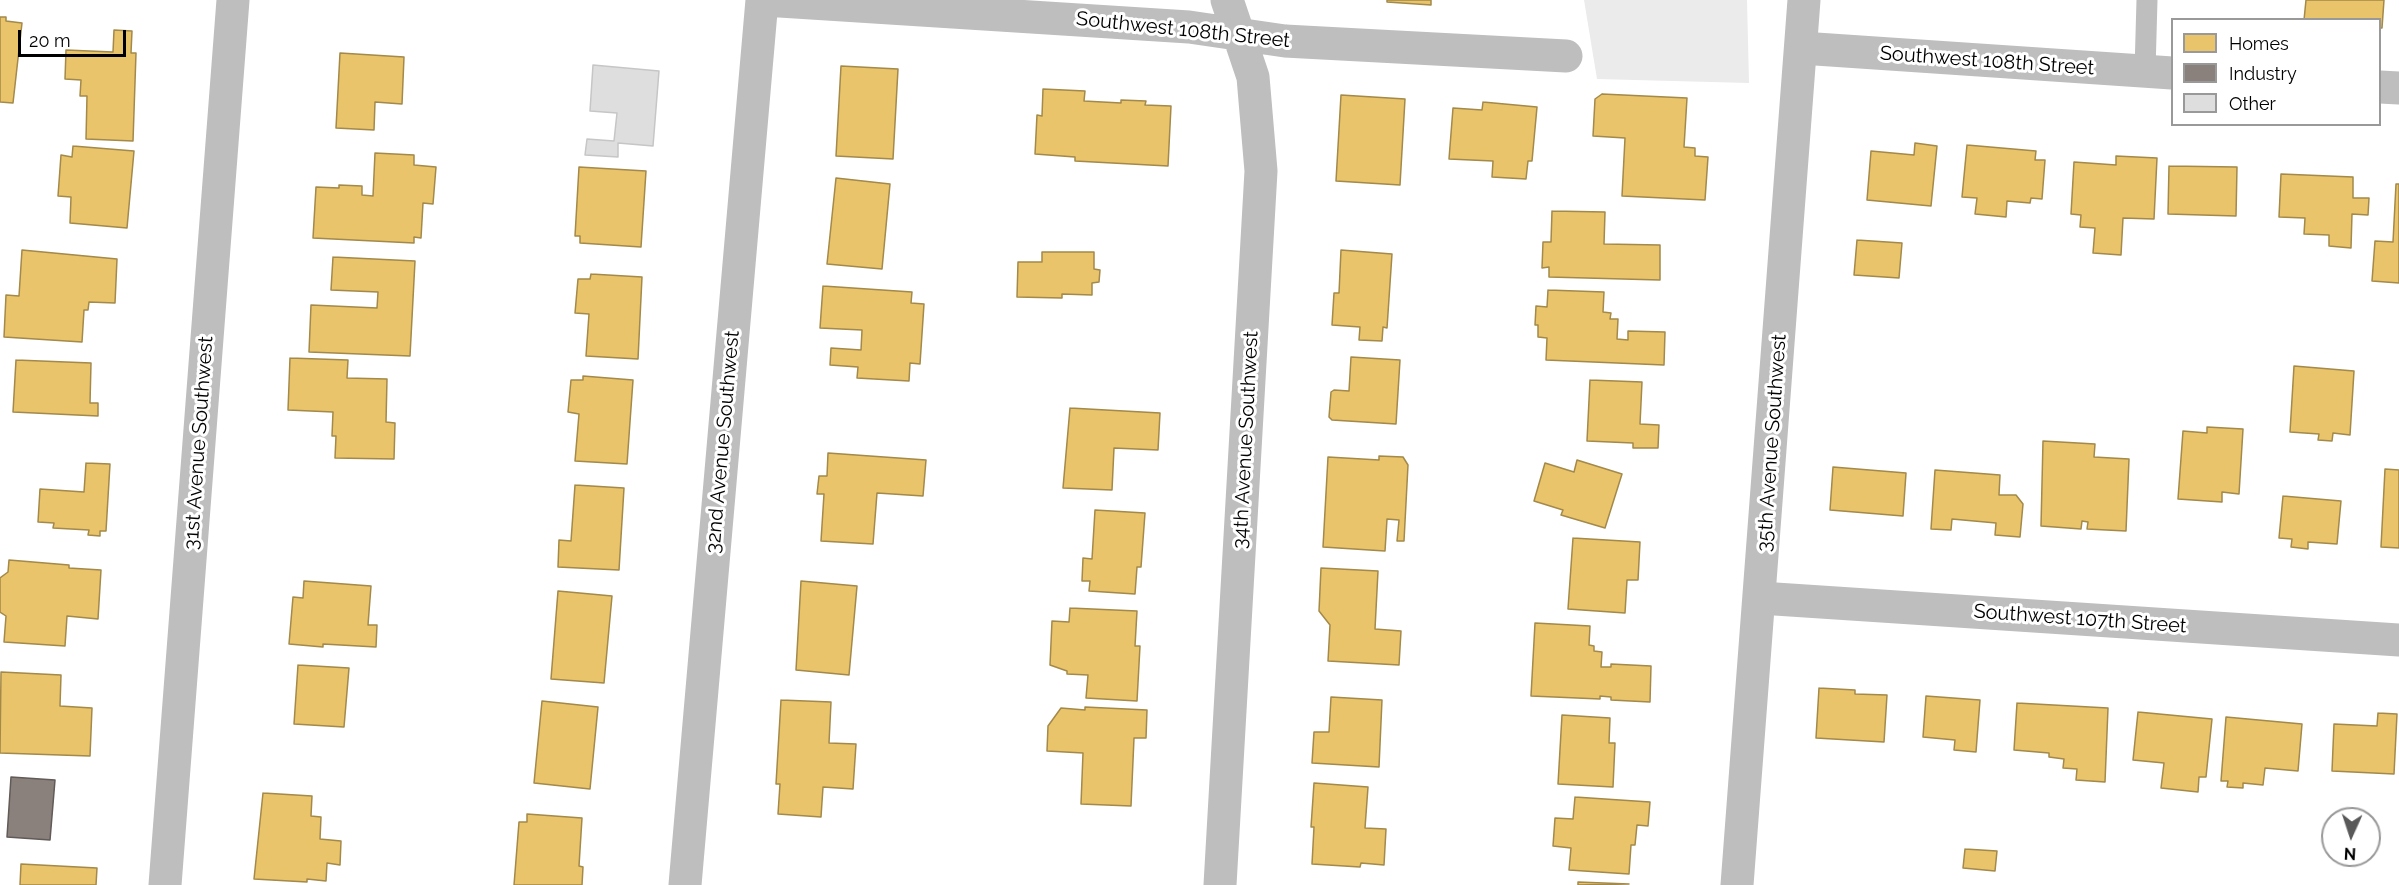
<!DOCTYPE html>
<style>
body{margin:0}
#map{position:relative;width:2399px;height:885px;overflow:hidden;background:#fff;font-family:Raleway,sans-serif}
canvas{display:block}
.legend{position:absolute;left:2171px;top:18px;width:210px;height:108px;box-sizing:border-box;background:#fff;border:2px solid #999;margin:0;padding:8px 10px;list-style:none;font-size:18px;color:#000}
.legend li{display:flex;align-items:center;gap:12px;height:30px}
.legend b{width:30px;border:2px solid #999}
.north{position:absolute;left:2321px;top:807px;width:60px;height:60px;box-sizing:border-box;background:#fff;border:2px solid #999;border-radius:50%;rotate:183deg;font-size:16px;font-weight:700;line-height:24px;text-align:center;color:#000}
.north::after{content:'';display:block;margin:auto;width:21px;height:27px;background:#595959;clip-path:polygon(50% 0,100% 100%,50% 72%,0 100%)}
.scale{position:absolute;left:18px;top:30px;width:108px;height:27px;box-sizing:border-box;border:3px solid #000;border-top:0;padding-left:8px;font-size:18px;line-height:21px;white-space:nowrap;color:#000;-webkit-text-stroke:4px #fff;paint-order:stroke}
</style>
<div id="map">
<canvas width="2399" height="885"></canvas>
<ul class="legend">
<li><b style="height:16px;background:#e9c46a"></b>Homes</li>
<li><b style="height:16px;background:#8a817c"></b>Industry</li>
<li><b style="height:16px;background:#dedede"></b>Other</li>
</ul>
<div class="north">N</div>
<div class="scale">20 m</div>
</div>
<script>
const c = document.querySelector('canvas').getContext('2d');
c.lineJoin = 'round';
function fill(path, color) {
  c.fillStyle = color;
  c.fill(path, 'evenodd');
}
function shape(rows) {
  const path = new Path2D();
  for (const r of rows) {
    path.moveTo(r[0], r[1]);
    for (let i = 2; i < r.length; i += 2) path.lineTo(r[i], r[i + 1]);
  }
  return path;
}
function trace(path, color, width, dash) {
  c.strokeStyle = color;
  c.lineWidth = width;
  c.lineCap = dash ? 'butt' : 'round';
  c.setLineDash(dash || []);
  c.stroke(path);
}
function write(font, color, halo, rows, align = 'center') {
  c.font = font + ' Raleway,sans-serif';
  c.lineWidth = 6;
  c.setLineDash([]);
  c.textBaseline = 'middle';
  c.strokeStyle = halo;
  c.fillStyle = color;
  for (const [text, x, y, turn = 0] of rows) {
    c.save();
    c.translate(x, y);
    c.rotate((+turn || 0) * Math.PI / 180);
    c.textAlign = isNaN(turn) ? turn : align;
    if (halo) c.strokeText(text, 0, 0);
    c.fillText(text, 0, 0);
    c.restore();
  }
}
const green = shape([
 [1584,0,1747,0,1749,83,1597,79]
]);
const homes = shape([
 [1387,0,1431,0,1431,5,1387,2,1387,0],
 [2306,0,2384,0,2382,28,2380,28,2380,20,2304,20,2306,0],
 [0,17,6,17,6,21,22,23,13,103,0,102,0,17],
 [114,30,132,31,131,53,136,53,133,141,86,139,87,96,80,96,81,80,65,79,66,50,113,52,114,30],
 [340,53,404,57,402,104,375,102,374,130,336,128,340,53],
 [841,66,898,69,893,159,836,156,841,66],
 [1043,89,1085,91,1084,101,1121,103,1121,100,1146,101,1145,105,1171,106,1168,166,1075,161,1075,157,1035,154,1037,115,1042,116,1043,89],
 [1602,94,1687,98,1684,147,1695,148,1695,156,1708,157,1705,200,1622,196,1625,138,1593,136,1595,99,1602,94],
 [1341,95,1405,99,1400,185,1336,181,1341,95],
 [1483,102,1537,107,1532,161,1528,161,1526,179,1492,177,1493,161,1449,159,1453,108,1482,110,1483,102],
 [1915,143,1937,146,1931,206,1867,200,1871,151,1914,155,1915,143],
 [1967,145,2036,151,2035,160,2045,160,2042,199,2031,198,2030,203,2007,201,2006,217,1975,214,1977,198,1962,197,1967,145],
 [73,146,134,151,127,228,70,223,71,197,58,196,61,155,72,157,73,146],
 [375,153,414,155,414,165,436,167,433,204,423,203,421,238,414,237,414,243,313,238,316,187,339,188,339,185,362,186,362,195,373,196,375,153],
 [2116,156,2157,158,2154,219,2123,218,2121,255,2093,253,2095,228,2080,227,2081,215,2071,214,2074,162,2116,165,2116,156],
 [2169,166,2237,167,2236,216,2168,214,2169,166],
 [579,167,646,171,641,247,580,243,580,236,575,236,579,167],
 [2281,174,2353,177,2353,198,2369,198,2368,215,2352,214,2351,248,2329,246,2329,235,2304,234,2305,218,2279,217,2281,174],
 [836,178,890,184,882,269,827,264,836,178],
 [2396,184,2399,184,2399,283,2372,281,2375,241,2393,242,2396,184],
 [1552,211,1605,212,1604,244,1660,245,1660,280,1549,277,1549,267,1542,268,1543,242,1551,242,1552,211],
 [1857,240,1902,243,1899,278,1854,275,1857,240],
 [22,250,117,259,115,303,89,302,88,310,84,310,82,342,4,337,6,295,19,296,22,250],
 [1341,250,1392,254,1387,328,1383,327,1382,341,1359,340,1360,327,1332,325,1334,293,1339,293,1341,250],
 [1042,252,1094,252,1094,269,1100,270,1099,282,1092,283,1092,295,1062,294,1062,298,1017,297,1018,262,1042,262,1042,252],
 [333,257,415,261,410,356,309,352,311,305,377,308,378,292,331,290,333,257],
 [591,274,642,277,638,359,586,356,589,314,575,313,578,279,590,279,591,274],
 [823,286,912,292,911,303,924,304,920,364,910,363,909,381,857,378,858,367,830,365,831,348,861,350,862,330,820,328,823,286],
 [1548,290,1604,292,1603,312,1611,313,1610,319,1618,319,1617,339,1628,340,1628,331,1665,332,1664,365,1546,360,1547,338,1538,337,1538,325,1535,325,1536,306,1547,307,1548,290],
 [1351,357,1400,360,1396,424,1332,420,1329,417,1331,392,1334,390,1349,391,1351,357],
 [290,358,348,360,347,378,387,379,386,422,395,423,394,459,335,458,336,436,332,436,333,412,288,410,290,358],
 [16,360,91,363,90,403,98,403,98,416,13,412,16,360],
 [2294,366,2354,371,2350,435,2333,433,2332,441,2318,440,2319,434,2290,432,2294,366],
 [583,376,633,380,627,464,575,461,579,414,568,412,571,380,583,380,583,376],
 [1590,380,1642,382,1640,424,1659,425,1658,448,1633,448,1633,443,1587,441,1590,380],
 [1070,408,1160,413,1158,450,1114,448,1112,490,1063,488,1070,408],
 [2207,427,2243,429,2239,494,2222,492,2222,502,2178,499,2183,431,2207,433,2207,427],
 [2043,441,2095,444,2094,457,2129,459,2126,531,2087,529,2088,522,2082,521,2081,529,2041,526,2043,441],
 [828,453,926,460,923,496,877,493,873,544,821,541,824,494,817,494,819,476,827,476,828,453],
 [1379,456,1403,457,1408,465,1404,541,1397,541,1399,520,1387,519,1385,551,1323,547,1328,457,1379,460,1379,456],
 [1577,460,1622,474,1605,528,1561,515,1563,510,1534,501,1545,463,1574,472,1577,460],
 [86,463,110,464,106,531,100,531,100,536,88,535,89,530,53,528,54,523,38,522,40,489,84,492,86,463],
 [1833,467,1906,473,1903,516,1830,510,1833,467],
 [2385,469,2399,470,2399,548,2381,547,2385,469],
 [1935,470,2000,475,1999,495,2016,495,2023,504,2020,537,1995,535,1996,523,1952,519,1951,530,1931,529,1935,470],
 [575,485,624,488,619,570,558,567,559,540,571,541,575,485],
 [2283,496,2341,501,2337,544,2308,542,2308,549,2291,547,2292,539,2279,538,2283,496],
 [1095,510,1145,513,1141,567,1137,567,1135,594,1089,591,1090,581,1082,581,1083,558,1092,559,1095,510],
 [1573,538,1640,542,1638,580,1627,580,1625,613,1568,609,1573,538],
 [9,560,69,565,69,568,101,570,98,619,67,616,65,646,4,642,6,616,0,612,0,578,8,572,9,560],
 [1321,568,1378,571,1375,629,1401,631,1399,665,1328,661,1330,625,1319,611,1321,568],
 [304,581,371,586,368,625,377,625,376,647,323,644,323,647,289,644,293,597,303,598,304,581],
 [801,581,857,586,849,675,796,670,801,581],
 [558,591,612,596,604,683,551,679,558,591],
 [1070,608,1137,611,1135,646,1140,646,1137,701,1086,698,1088,675,1067,674,1067,671,1050,665,1052,621,1069,622,1070,608],
 [1535,623,1590,626,1589,645,1594,646,1594,651,1602,652,1601,667,1611,667,1611,664,1651,666,1650,702,1611,700,1611,697,1600,696,1600,699,1531,696,1535,623],
 [298,665,349,668,344,727,294,724,298,665],
 [1,672,61,675,60,706,92,708,90,756,0,753,1,672],
 [1819,688,1855,690,1855,694,1887,695,1884,742,1816,738,1819,688],
 [1926,696,1980,700,1976,752,1954,750,1955,740,1923,737,1926,696],
 [1331,697,1382,700,1379,767,1312,763,1314,732,1329,732,1331,697],
 [781,700,831,702,829,743,856,744,853,789,823,787,821,817,778,814,780,784,776,784,781,700],
 [542,701,598,707,590,789,534,783,542,701],
 [2017,703,2108,708,2105,782,2076,780,2077,769,2063,768,2064,759,2049,757,2049,753,2014,750,2017,703],
 [1085,707,1147,710,1146,738,1134,738,1131,806,1081,804,1083,753,1047,751,1048,726,1061,708,1085,710,1085,707],
 [2138,712,2212,719,2206,777,2199,777,2198,792,2161,788,2164,763,2133,760,2138,712],
 [2378,713,2397,714,2394,774,2332,771,2334,724,2377,726,2378,713],
 [1562,715,1610,718,1609,743,1615,743,1613,787,1558,784,1562,715],
 [2226,717,2302,724,2298,771,2265,768,2263,785,2243,783,2243,788,2227,787,2228,781,2221,781,2226,717],
 [1314,783,1368,787,1365,828,1386,829,1384,865,1361,863,1360,867,1312,864,1314,827,1311,827,1314,783],
 [263,793,312,796,311,816,321,817,320,839,341,841,340,865,327,863,326,881,307,879,307,882,254,879,263,793],
 [1575,797,1650,802,1648,826,1637,825,1635,845,1631,845,1629,874,1569,870,1571,848,1553,846,1555,818,1573,819,1575,797],
 [527,814,582,818,579,866,583,867,582,885,514,885,519,822,527,822,527,814],
 [1965,849,1997,851,1995,871,1963,868,1965,849],
 [21,864,97,868,96,885,20,885,21,864],
 [1578,882,1629,884,1578,885,1578,882]
]);
const industry = shape([
 [11,777,55,780,50,840,7,837,11,777]
]);
const building = shape([
 [593,65,659,71,653,146,618,143,618,157,585,155,587,139,614,141,617,113,590,111,593,65]
]);
const service = shape([
 [2145,71,2147,0]
]);
const minor = shape([
 [764,0,1189,27,1285,41,1566,56],
 [1801,48,2172,73],
 [2380,87,2399,88],
 [1760,598,2399,640],
 [165,885,233,0],
 [685,885,762,0],
 [1220,885,1261,171,1253,77,1227,0]
]);
const tertiary = shape([
 [1737,885,1804,0]
]);
const streetNames = [
 ["Southwest 108th Street",1183,30,6],
 ["Southwest 108th Street",1987,61,4],
 ["34th Avenue Southwest",1246,440,-87],
 ["32nd Avenue Southwest",723,442,-85],
 ["31st Avenue Southwest",199,443,-86],
 ["35th Avenue Southwest",1772,443,-86],
 ["Southwest 107th Street",2080,619,4]
];
fill(green, '#ebebeb');
fill(homes, '#e9c46a');
trace(homes, '#a3894a', 1.5);
fill(industry, '#8a817c');
trace(industry, '#615a57', 1.5);
fill(building, '#dedede');
trace(building, '#c6c6c6', 1.5);
trace(service, '#bebebe', 21);
trace(minor, '#bebebe', 33);
trace(tertiary, '#bebebe', 33);
write('20px', '#000', '#fff', streetNames);
</script>
